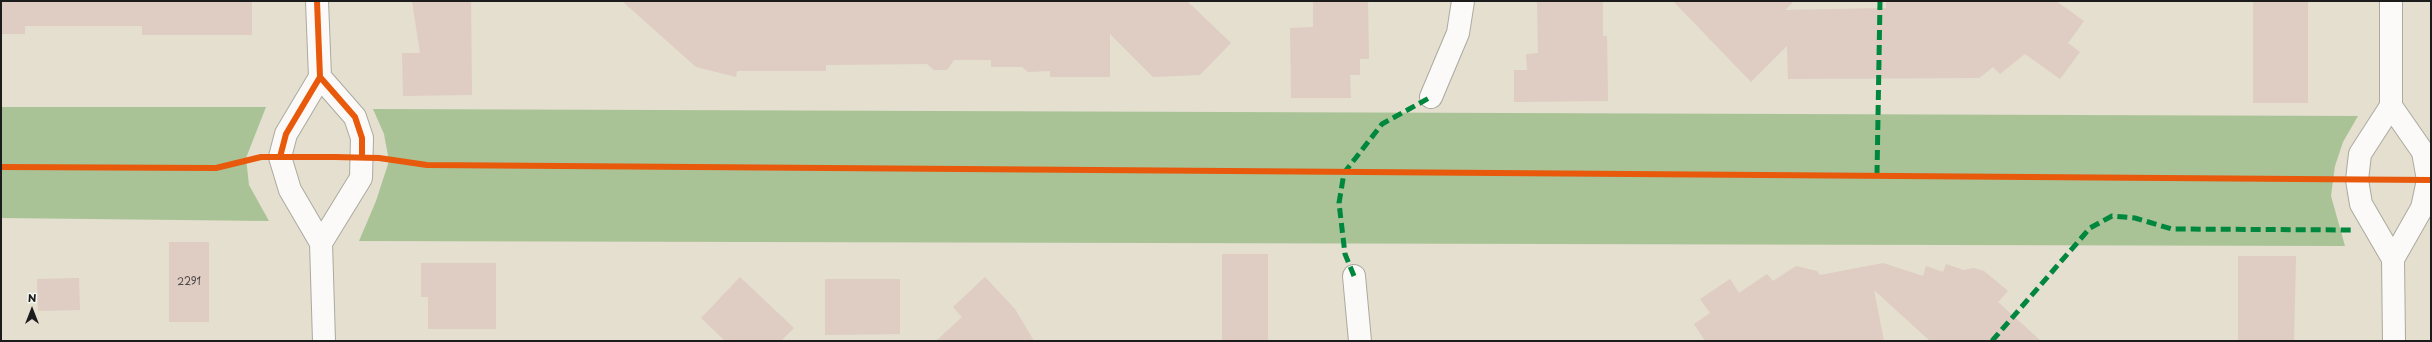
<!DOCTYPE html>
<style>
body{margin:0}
#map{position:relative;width:2432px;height:342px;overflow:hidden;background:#e4dfcf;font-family:"Playpen Sans",sans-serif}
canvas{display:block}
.frame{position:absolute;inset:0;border:2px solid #1c1c1c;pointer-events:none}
.north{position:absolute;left:12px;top:290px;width:40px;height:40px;-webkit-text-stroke:3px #f6f6f2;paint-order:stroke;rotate:0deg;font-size:11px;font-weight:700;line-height:16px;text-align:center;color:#1c1c1c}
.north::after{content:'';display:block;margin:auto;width:14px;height:18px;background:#1c1c1c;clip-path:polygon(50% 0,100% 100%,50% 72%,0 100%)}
</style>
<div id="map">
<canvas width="2432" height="342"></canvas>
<div class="frame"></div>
<div class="north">N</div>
</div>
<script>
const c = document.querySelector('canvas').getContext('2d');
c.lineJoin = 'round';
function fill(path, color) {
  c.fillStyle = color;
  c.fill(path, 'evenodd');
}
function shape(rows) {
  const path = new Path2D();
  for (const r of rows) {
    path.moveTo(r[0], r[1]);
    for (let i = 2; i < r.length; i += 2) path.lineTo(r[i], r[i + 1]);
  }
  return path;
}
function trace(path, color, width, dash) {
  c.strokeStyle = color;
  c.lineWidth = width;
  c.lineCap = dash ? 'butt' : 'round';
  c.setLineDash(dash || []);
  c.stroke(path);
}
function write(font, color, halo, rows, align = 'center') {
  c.font = font + ' "Playpen Sans",sans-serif';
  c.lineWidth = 3;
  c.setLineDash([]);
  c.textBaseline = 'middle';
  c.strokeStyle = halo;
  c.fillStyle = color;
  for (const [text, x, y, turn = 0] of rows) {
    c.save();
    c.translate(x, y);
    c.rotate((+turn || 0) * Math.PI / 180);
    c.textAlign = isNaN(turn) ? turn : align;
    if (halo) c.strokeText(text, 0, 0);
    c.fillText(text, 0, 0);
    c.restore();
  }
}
const forest = shape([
 [1,107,266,107,246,158,249,185,269,221,1,218],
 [373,109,2358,116,2343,142,2335,166,2331,196,2345,246,359,241,376,201,389,161,384,134]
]);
const building = shape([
 [1,1,252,1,252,35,142,35,142,26,25,26,25,34,1,34],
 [412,1,471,1,472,95,403,96,402,53,420,53],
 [622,1,1187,1,1231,43,1200,75,1153,77,1110,34,1110,77,1050,77,1050,71,1028,72,1022,67,991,67,991,60,954,60,947,70,934,70,927,64,826,65,826,71,737,71,736,77,696,67],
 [1313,1,1368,1,1369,59,1360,59,1360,75,1350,75,1351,98,1291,98,1290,28,1313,27],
 [1537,1,1603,1,1603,36,1607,36,1608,101,1514,102,1514,70,1527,70,1526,54,1538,53],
 [1673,1,1794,1,1785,10,1886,8,1886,1,2056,1,2084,21,2068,43,2080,52,2060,79,2025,54,2000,74,1993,67,1979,78,1788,79,1787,46,1751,82],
 [2253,1,2308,1,2308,103,2253,103],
 [169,242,209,242,209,322,169,322],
 [1222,254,1268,254,1268,341,1222,341],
 [2238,256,2296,256,2294,341,2238,341],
 [421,263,496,263,496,329,428,329,428,297,421,297],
 [1883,263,1923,276,1926,266,1943,272,1946,264,1964,270,1974,268,1984,271,2008,291,1998,302,2041,341,1930,341,1874,290,1884,341,1705,341,1694,324,1710,313,1700,299,1730,279,1739,293,1767,274,1773,281,1796,266,1817,271,1820,275],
 [740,277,794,328,781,341,725,341,701,318],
 [985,277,1015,309,1034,341,936,341,962,317,953,307],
 [79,278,80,310,38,311,37,279],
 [825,279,900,279,900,334,825,335]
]);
const minor = shape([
 [317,1,320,77,286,134,280,157,290,190,321,243,324,341],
 [2391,1,2391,106,2360,154,2357,180,2361,204,2393,259,2394,341],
 [320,77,355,117,362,138,361,178,321,243],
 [1431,97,1458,33,1463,1],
 [2391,106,2423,152,2428,180,2422,208,2393,259],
 [1354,276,1360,341]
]);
const quiet = shape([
 [1877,175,1880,1],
 [1354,276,1345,254,1339,203,1344,173,1382,124,1431,97],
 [1992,341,2090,228,2112,216,2135,218,2172,229,2351,230]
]);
const cycleway = shape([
 [320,77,355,117,362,138,362,157],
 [280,157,286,134,320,77,317,1],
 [1,167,216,168,261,157,335,157,379,158,427,165,2431,180]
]);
const numberNames = [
 ["2291",189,282]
];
fill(forest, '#a9c396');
fill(building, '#dfccc2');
trace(minor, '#aca99f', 24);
trace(minor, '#fbfaf8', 22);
trace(quiet, '#00873e', 5, [10, 5]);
trace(cycleway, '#e8590c', 6);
write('10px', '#4d4846', null, numberNames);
</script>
